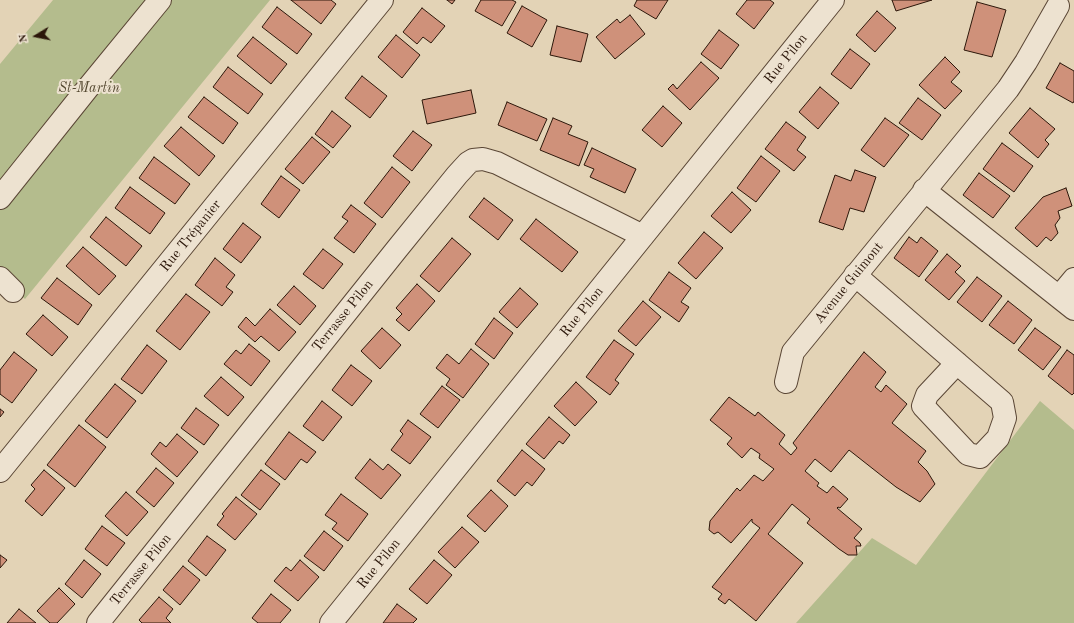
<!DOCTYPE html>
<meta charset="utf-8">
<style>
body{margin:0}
#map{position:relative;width:1074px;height:623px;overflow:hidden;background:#e3d3b6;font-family:"Old Standard TT",serif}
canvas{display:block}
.north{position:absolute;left:16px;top:16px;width:40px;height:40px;-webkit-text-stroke:3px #ede2d0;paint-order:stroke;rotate:260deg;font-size:11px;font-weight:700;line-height:16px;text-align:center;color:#2c170a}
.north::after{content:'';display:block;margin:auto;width:14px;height:18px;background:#2c170a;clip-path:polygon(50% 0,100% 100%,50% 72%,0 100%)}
</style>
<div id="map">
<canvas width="1074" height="623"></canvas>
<div class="north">N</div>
</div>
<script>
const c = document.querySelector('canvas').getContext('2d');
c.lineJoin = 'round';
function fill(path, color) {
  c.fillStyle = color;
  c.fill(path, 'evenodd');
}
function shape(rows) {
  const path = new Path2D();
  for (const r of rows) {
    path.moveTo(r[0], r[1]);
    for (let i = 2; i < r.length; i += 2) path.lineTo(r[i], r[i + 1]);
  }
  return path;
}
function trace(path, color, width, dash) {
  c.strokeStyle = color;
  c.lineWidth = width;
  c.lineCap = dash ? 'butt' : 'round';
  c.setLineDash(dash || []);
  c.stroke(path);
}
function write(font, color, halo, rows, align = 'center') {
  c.font = font + ' "Old Standard TT",serif';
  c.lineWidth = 4;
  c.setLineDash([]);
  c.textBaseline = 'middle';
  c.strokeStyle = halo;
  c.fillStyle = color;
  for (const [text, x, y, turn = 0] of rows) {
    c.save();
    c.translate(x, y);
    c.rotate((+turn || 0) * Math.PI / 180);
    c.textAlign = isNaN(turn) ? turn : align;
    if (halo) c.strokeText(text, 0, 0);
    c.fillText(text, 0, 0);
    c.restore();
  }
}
const green = shape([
 [53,0,270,0,25,299,0,275,0,64],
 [1040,401,1074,430,1074,623,796,623,872,538,916,565]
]);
const building = shape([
 [291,0,331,0,336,4,321,24,291,0],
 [447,0,455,0,452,4,447,0],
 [481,0,512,0,516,2,502,26,475,11,481,0],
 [637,0,668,0,656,19,634,6,637,0],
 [747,0,770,0,774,3,754,29,736,14,747,0],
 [892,0,932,0,896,11,892,0],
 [977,2,1006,10,992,57,964,50,977,2],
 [522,6,547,20,532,47,507,33,522,6],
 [277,7,312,34,297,54,262,27,277,7],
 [422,8,445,26,431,43,423,37,417,44,403,32,422,8],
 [877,11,896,28,875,52,856,35,877,11],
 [630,15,645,34,615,59,596,37,617,19,620,23,630,15],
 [557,26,588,34,581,62,550,55,557,26],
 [719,30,739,45,721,69,701,54,719,30],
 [396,35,420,55,402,78,378,57,396,35],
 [253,37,287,64,271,84,237,56,253,37],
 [850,49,870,64,851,89,831,74,850,49],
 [945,57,960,72,951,82,962,91,945,109,919,85,945,57],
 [701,62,719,78,690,110,668,89,673,84,677,89,701,62],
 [1060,63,1074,71,1074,101,1073,103,1046,88,1060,63],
 [228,67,263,94,248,114,213,87,228,67],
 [362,76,387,96,370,118,345,98,362,76],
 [820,87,839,103,818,129,799,112,820,87],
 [471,90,476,113,427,124,422,100,471,90],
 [204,97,238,123,223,144,188,117,204,97],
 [918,98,941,115,922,140,899,123,918,98],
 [507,102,547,119,537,141,498,125,507,102],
 [663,106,682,123,662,147,642,130,663,106],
 [1030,108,1055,129,1045,140,1049,144,1038,158,1009,133,1030,108],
 [332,111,351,126,333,148,315,134,332,111],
 [553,118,572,126,568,134,588,142,579,166,540,150,553,118],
 [885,118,909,135,884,167,861,150,885,118],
 [786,122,806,137,797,150,806,157,794,171,765,149,786,122],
 [181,127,215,156,199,176,164,146,181,127],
 [413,131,432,145,412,171,393,156,413,131],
 [312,137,330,152,303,184,285,169,312,137],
 [1002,143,1033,166,1014,192,983,169,1002,143],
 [592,148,636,169,625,193,590,177,594,169,584,165,592,148],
 [761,156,780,171,756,202,737,188,761,156],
 [154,157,190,184,175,204,139,178,154,157],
 [392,167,410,182,382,218,364,203,392,167],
 [855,170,876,177,864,212,850,208,843,230,819,222,835,175,851,181,855,170],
 [979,173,1010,196,993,218,963,195,979,173],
 [281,176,300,190,279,218,261,204,281,176],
 [130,187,165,213,150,234,115,208,130,187],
 [1066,188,1072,206,1058,211,1060,218,1055,225,1058,233,1051,241,1046,237,1037,247,1015,228,1043,197,1066,188],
 [732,192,751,210,731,233,711,216,732,192],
 [484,198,513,220,498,240,469,217,484,198],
 [351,205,376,224,354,253,334,238,348,221,342,217,351,205],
 [106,217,142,246,126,266,90,237,106,217],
 [536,219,578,252,562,272,520,239,536,219],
 [243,223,261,237,241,263,223,249,243,223],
 [704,232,723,248,696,279,678,263,704,232],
 [909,237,917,243,921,237,938,251,919,277,894,258,909,237],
 [452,238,471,254,439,292,420,276,452,238],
 [83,247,116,276,99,295,66,266,83,247],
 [323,249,343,264,323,289,303,274,323,249],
 [947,254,961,266,955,272,965,281,949,300,925,280,947,254],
 [215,258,235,275,226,287,233,292,222,306,195,285,215,258],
 [669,272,691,288,681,302,689,307,679,322,649,300,669,272],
 [977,277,1002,296,982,322,957,302,977,277],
 [57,278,92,305,78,325,41,298,57,278],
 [417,284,435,301,409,331,396,320,402,314,396,308,417,284],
 [294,286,316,306,300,325,277,305,294,286],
 [520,288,538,304,517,328,499,312,520,288],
 [186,294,210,312,180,350,156,331,186,294],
 [643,301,661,317,636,346,618,331,643,301],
 [1008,301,1032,320,1014,344,989,325,1008,301],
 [270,309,296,332,279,351,261,336,255,342,238,327,246,317,255,326,270,309],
 [43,315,68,337,52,356,26,334,43,315],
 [494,318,513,333,494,359,475,344,494,318],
 [382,328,401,345,380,369,361,351,382,328],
 [1035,328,1061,347,1043,370,1018,350,1035,328],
 [614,340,634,354,615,380,619,383,610,395,586,377,614,340],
 [249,344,270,361,251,386,224,364,236,350,241,354,249,344],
 [147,345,167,361,142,394,121,379,147,345],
 [471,349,489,364,463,398,446,385,450,379,436,368,447,354,459,364,471,349],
 [1067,350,1074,355,1074,393,1072,395,1048,376,1067,350],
 [14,352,37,370,12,403,0,394,0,370,14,352],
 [864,352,886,372,875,387,881,392,886,385,907,404,892,423,926,451,918,462,927,471,935,484,920,502,896,487,849,450,831,472,815,459,805,471,819,483,817,486,827,493,833,486,848,499,840,508,838,507,837,508,862,529,854,538,860,543,861,546,856,546,857,555,848,555,839,549,807,523,810,519,792,504,768,534,803,563,756,621,729,599,725,604,718,599,722,594,712,587,760,528,752,522,752,519,731,543,718,532,714,534,709,530,710,521,737,488,740,491,754,475,763,481,774,469,759,458,760,454,751,448,742,458,727,444,732,438,710,420,729,397,755,416,758,412,785,435,779,444,791,455,797,448,793,443,864,352],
 [351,365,372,381,352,406,332,390,351,365],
 [221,377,244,397,228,416,204,396,221,377],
 [576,382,597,402,575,426,554,406,576,382],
 [115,384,136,401,107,438,85,421,115,384],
 [442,386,460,400,438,428,420,414,442,386],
 [322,401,342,417,323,441,303,426,322,401],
 [196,408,219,425,204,445,181,428,196,408],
 [0,409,4,412,0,417,0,409],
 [549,417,570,435,563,444,559,441,544,459,526,444,549,417],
 [408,420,431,437,410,464,391,450,403,434,400,431,408,420],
 [79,425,106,447,75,487,47,465,79,425],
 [289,432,316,452,307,463,301,459,285,480,265,464,289,432],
 [177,434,198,452,177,477,151,454,160,442,166,447,177,434],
 [522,450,545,469,532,486,527,482,515,496,497,481,522,450],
 [370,459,383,470,388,464,401,475,381,499,355,478,370,459],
 [156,468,174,483,154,507,136,492,156,468],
 [44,470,65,488,42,516,25,501,35,489,31,485,44,470],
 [261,470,280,484,260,510,241,495,261,470],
 [491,490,508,506,485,532,467,516,491,490],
 [126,492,148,512,127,536,105,516,126,492],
 [341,494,368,514,348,541,332,529,337,523,325,515,341,494],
 [236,497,257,514,235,540,217,525,224,516,222,514,236,497],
 [102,526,125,543,107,566,85,549,102,526],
 [462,527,479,542,455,568,438,552,462,527],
 [324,531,343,546,324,571,304,556,324,531],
 [207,536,226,550,206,576,188,561,207,536],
 [0,555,7,560,0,568,0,555],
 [84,560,101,574,82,598,65,584,84,560],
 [300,560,319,577,298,601,274,581,286,567,291,571,300,560],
 [434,560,452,575,427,604,409,589,434,560],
 [183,566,200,580,180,605,163,590,183,566],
 [59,588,75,604,57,623,50,623,37,611,59,588],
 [271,594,291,610,280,623,258,623,252,618,271,594],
 [159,597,173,609,166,618,171,623,142,623,139,620,159,597],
 [397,604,417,619,413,623,383,623,397,604],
 [19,609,36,623,7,623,19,609]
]);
const minor = shape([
 [924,190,1074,309],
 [0,198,87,89,160,0],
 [855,275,1002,402,1005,418,998,438,980,457,968,454,923,406,927,395,957,363],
 [0,278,13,291],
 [1059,297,1074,279],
 [786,382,793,352,1008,89,1026,62,1058,6],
 [0,471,382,0],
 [98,623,397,249,457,175,468,163,473,160,483,159,497,163,643,236],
 [331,623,833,0]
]);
const streetNames = [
 ["Rue Pilon",786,59,-51],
 ["Rue Trépanier",191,236,-51],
 ["Avenue Guimont",849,283,-51],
 ["Rue Pilon",582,312,-51],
 ["Terrasse Pilon",343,316,-51],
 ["Rue Pilon",379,564,-51],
 ["Terrasse Pilon",141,570,-51]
];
const parkNames = [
 ["St-Martin",89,88]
];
fill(green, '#b4bc8d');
fill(building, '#cf917a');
trace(building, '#2c170a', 1);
trace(minor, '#5a4635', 24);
trace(minor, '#ede2d0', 22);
write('14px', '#2c170a', '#ede2d0', streetNames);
write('italic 14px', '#554931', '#ede2d0', parkNames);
</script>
